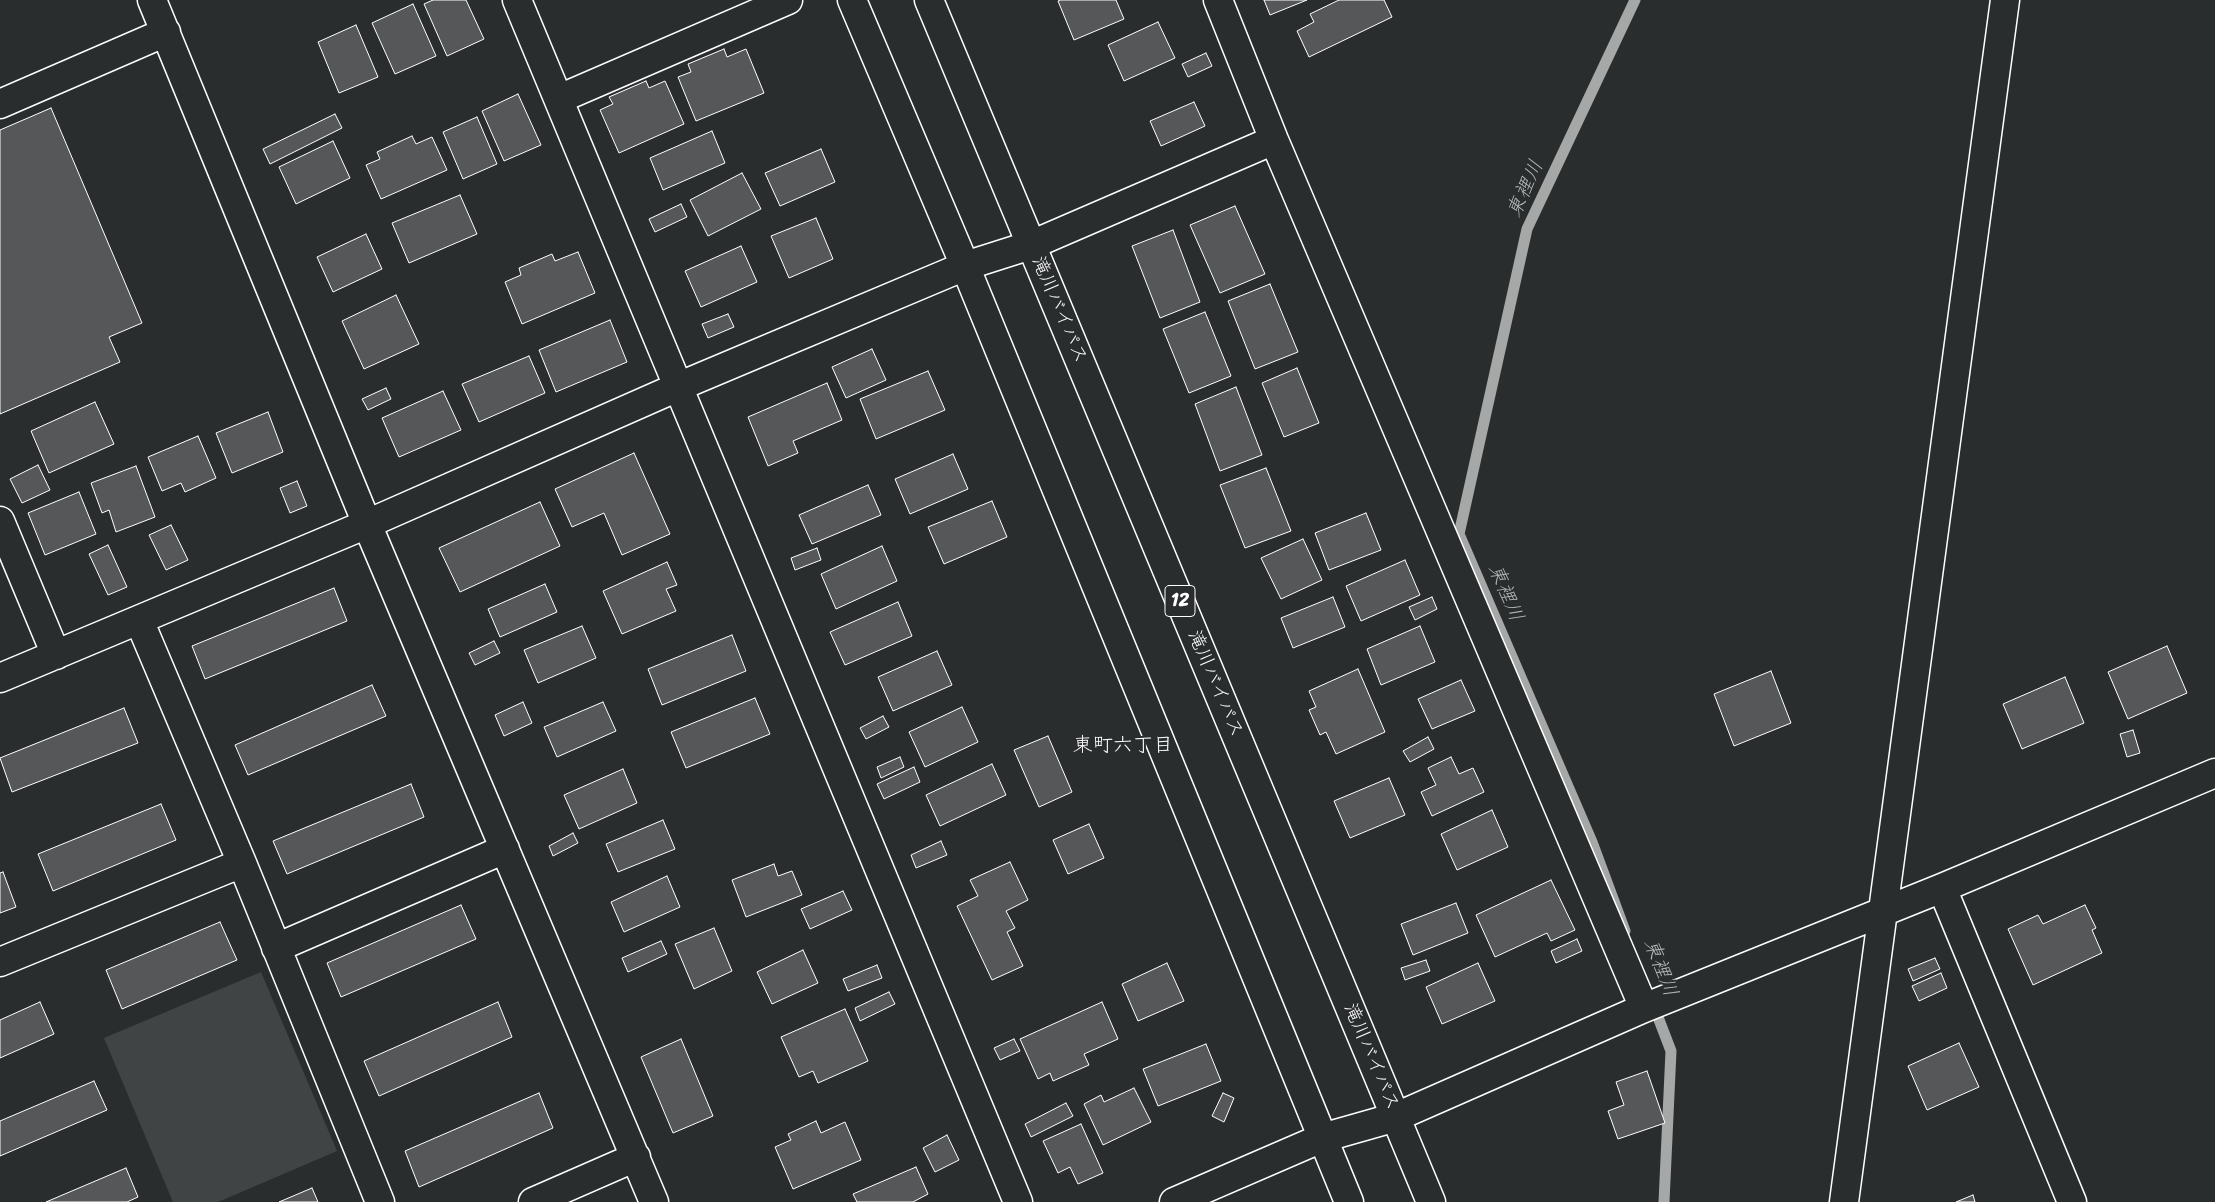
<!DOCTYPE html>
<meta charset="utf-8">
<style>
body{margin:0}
canvas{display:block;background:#2a2d2e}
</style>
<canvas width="2215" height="1202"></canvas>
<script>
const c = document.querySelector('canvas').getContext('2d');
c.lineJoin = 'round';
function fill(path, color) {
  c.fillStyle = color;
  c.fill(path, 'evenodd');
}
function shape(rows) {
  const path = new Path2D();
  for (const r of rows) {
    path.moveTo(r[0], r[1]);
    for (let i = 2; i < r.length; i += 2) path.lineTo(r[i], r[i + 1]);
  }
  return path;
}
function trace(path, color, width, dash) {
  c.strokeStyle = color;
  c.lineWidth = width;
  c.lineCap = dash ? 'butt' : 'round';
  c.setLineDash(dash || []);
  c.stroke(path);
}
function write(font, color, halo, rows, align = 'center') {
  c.font = font + ' Sriracha,"Klee One",sans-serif';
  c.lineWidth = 4;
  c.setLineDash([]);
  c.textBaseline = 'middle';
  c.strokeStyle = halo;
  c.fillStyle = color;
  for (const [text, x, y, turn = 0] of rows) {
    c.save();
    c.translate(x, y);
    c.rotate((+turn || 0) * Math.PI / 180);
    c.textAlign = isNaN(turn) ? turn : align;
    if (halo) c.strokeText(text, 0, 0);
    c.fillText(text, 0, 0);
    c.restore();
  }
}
const green = shape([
 [261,972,337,1151,218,1202,173,1202,104,1038]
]);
const stream = shape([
 [1625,931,1592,842,1459,534,1527,229,1635,0],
 [1653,1004,1671,1051,1664,1202]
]);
const building = shape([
 [433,0,466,0,484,39,447,56,424,4,433,0],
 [1060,0,1116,0,1124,19,1074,40,1058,1,1060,0],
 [1264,0,1307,0,1270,15,1264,0],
 [1339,0,1384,0,1392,17,1309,57,1297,31,1314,22,1310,14,1339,0],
 [413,4,436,56,395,74,372,23,413,4],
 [1158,22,1175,58,1124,81,1108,45,1158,22],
 [356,25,378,77,339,93,318,42,356,25],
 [724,49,727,57,746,49,764,93,696,121,678,77,691,72,688,64,724,49],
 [1206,53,1212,66,1188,77,1182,64,1206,53],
 [646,81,649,88,665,81,684,124,619,153,600,110,613,104,609,97,646,81],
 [518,94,541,145,504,161,482,111,518,94],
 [1194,102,1205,126,1161,146,1150,121,1194,102],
 [51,108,142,323,109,337,120,362,0,414,0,130,51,108],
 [335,114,342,128,270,164,263,149,335,114],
 [477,117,497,164,463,179,443,132,477,117],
 [712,131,725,163,663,190,650,158,712,131],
 [412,136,416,144,432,137,447,170,381,199,366,165,380,159,377,152,412,136],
 [333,141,350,178,296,204,279,167,333,141],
 [821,149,835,182,780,206,765,173,821,149],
 [742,173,761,209,708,236,690,200,742,173],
 [460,195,477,234,409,263,392,223,460,195],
 [681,204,687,217,655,232,649,219,681,204],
 [1235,206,1265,274,1220,293,1190,225,1235,206],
 [816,218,833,259,789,278,771,236,816,218],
 [1173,230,1200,302,1160,318,1132,246,1173,230],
 [366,234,382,269,333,292,317,257,366,234],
 [741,246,757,282,701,307,685,271,741,246],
 [578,252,595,293,522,324,505,282,521,275,519,268,552,254,555,261,578,252],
 [1270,284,1298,352,1255,369,1228,301,1270,284],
 [396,295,419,344,364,369,342,321,396,295],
 [1205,312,1231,376,1189,393,1163,329,1205,312],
 [728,314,734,327,708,338,702,324,728,314],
 [610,320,627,362,556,392,539,350,610,320],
 [872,349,886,380,846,398,832,367,872,349],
 [529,356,545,393,479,422,462,384,529,356],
 [1297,368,1319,423,1284,437,1262,383,1297,368],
 [928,371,945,410,876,439,860,399,928,371],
 [827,383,842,420,793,441,798,453,768,466,748,417,827,383],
 [1236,387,1262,455,1220,471,1195,404,1236,387],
 [386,388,391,399,368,410,362,399,386,388],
 [443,391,461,430,399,457,382,418,443,391],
 [95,402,114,444,49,473,31,431,95,402],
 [268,412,283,452,232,473,216,433,268,412],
 [198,436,216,478,185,492,181,483,162,491,148,457,198,436],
 [634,453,670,534,622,555,604,513,572,527,555,489,634,453],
 [953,454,968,489,910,514,895,479,953,454],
 [38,465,50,490,22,503,10,479,38,465],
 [136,466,155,517,116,532,109,510,102,513,91,483,136,466],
 [1266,468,1291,531,1245,548,1220,485,1266,468],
 [297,481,307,506,290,513,280,488,297,481],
 [868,485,881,515,812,544,799,515,868,485],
 [79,492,96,534,45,555,28,513,79,492],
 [992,501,1007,537,944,564,928,527,992,501],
 [540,502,560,546,460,592,439,548,540,502],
 [1366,513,1381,550,1329,570,1315,533,1366,513],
 [171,525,188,560,166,570,149,535,171,525],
 [1303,539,1322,580,1281,599,1261,558,1303,539],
 [108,545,127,587,108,595,89,554,108,545],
 [882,546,897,581,836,609,821,574,882,546],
 [817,548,821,560,795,570,791,558,817,548],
 [1405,560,1420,595,1361,621,1346,586,1405,560],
 [667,562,677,585,666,589,676,611,622,634,603,591,667,562],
 [545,584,557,612,500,637,488,609,545,584],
 [334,588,347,621,205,679,192,646,334,588],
 [1333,597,1345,627,1293,648,1281,618,1333,597],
 [1432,597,1437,609,1415,620,1409,607,1432,597],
 [898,602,912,636,845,665,830,632,898,602],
 [582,626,596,658,538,683,524,650,582,626],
 [1420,626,1435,662,1381,685,1367,649,1420,626],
 [732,635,746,671,662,705,648,669,732,635],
 [494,641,500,653,475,665,469,653,494,641],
 [2167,646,2187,693,2128,719,2108,672,2167,646],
 [937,651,952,685,893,711,878,677,937,651],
 [1358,669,1385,732,1336,754,1326,732,1320,735,1309,710,1316,707,1309,691,1358,669],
 [1771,671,1791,723,1734,746,1714,694,1771,671],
 [2065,677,2084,723,2022,749,2003,704,2065,677],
 [1461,680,1475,711,1432,729,1418,699,1461,680],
 [372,685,386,716,248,775,235,745,372,685],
 [755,698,770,734,686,768,671,732,755,698],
 [523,702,532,723,504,736,495,715,523,702],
 [603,702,616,731,557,757,544,727,603,702],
 [962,707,978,742,925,767,909,732,962,707],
 [124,708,138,743,12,792,0,758,124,708],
 [883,716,889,727,866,739,860,728,883,716],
 [2133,730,2140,753,2127,757,2120,734,2133,730],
 [1048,736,1072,792,1039,807,1014,750,1048,736],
 [1428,737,1434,749,1410,762,1403,751,1428,737],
 [900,757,904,767,881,778,877,767,900,757],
 [1451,757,1459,774,1473,768,1484,792,1432,816,1421,792,1436,785,1428,768,1451,757],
 [992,764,1006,795,940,826,926,795,992,764],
 [914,767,920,782,884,799,877,784,914,767],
 [623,769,637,803,579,829,564,795,623,769],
 [1389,778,1405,815,1350,838,1334,801,1389,778],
 [411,784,424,817,287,874,273,841,411,784],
 [161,804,176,840,53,891,38,854,161,804],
 [1492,810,1508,847,1457,870,1441,834,1492,810],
 [663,820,675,849,618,872,606,844,663,820],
 [1089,824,1104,858,1068,874,1053,840,1089,824],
 [573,833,578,843,553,856,549,846,573,833],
 [941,841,947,855,916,868,911,855,941,841],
 [1010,862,1028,900,1006,911,1015,928,1007,932,1023,966,992,980,957,906,978,896,970,880,1010,862],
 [774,864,778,876,792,871,802,895,746,917,732,880,774,864],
 [3,872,16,907,0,913,0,873,3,872],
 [667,876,680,907,624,932,611,902,667,876],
 [1551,880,1575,930,1551,941,1547,933,1495,957,1476,915,1551,880],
 [843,891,852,910,810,929,801,909,843,891],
 [1456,903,1468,933,1413,955,1401,924,1456,903],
 [461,905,476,939,341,997,327,963,461,905],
 [2085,905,2096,928,2092,930,2102,953,2033,985,2008,929,2038,915,2043,924,2085,905],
 [220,922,237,960,122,1009,106,970,220,922],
 [714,928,732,971,694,989,675,944,714,928],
 [1577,939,1582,951,1556,963,1551,951,1577,939],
 [661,941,667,954,628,972,622,958,661,941],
 [803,950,818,983,772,1004,757,972,803,950],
 [1935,958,1940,969,1913,981,1908,969,1935,958],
 [1426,960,1430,971,1405,980,1401,968,1426,960],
 [1167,963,1184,1001,1138,1021,1122,984,1167,963],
 [1478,963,1495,1001,1442,1024,1426,987,1478,963],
 [877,965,882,978,848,991,843,979,877,965],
 [1941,973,1947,988,1919,1001,1912,986,1941,973],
 [889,992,895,1004,860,1021,855,1008,889,992],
 [40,1002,54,1034,0,1058,0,1020,40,1002],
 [498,1002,512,1037,379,1096,364,1061,498,1002],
 [1102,1002,1118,1039,1084,1054,1089,1065,1053,1081,1050,1073,1038,1079,1020,1039,1102,1002],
 [845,1009,868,1061,818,1083,813,1071,799,1077,781,1037,845,1009],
 [681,1039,713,1116,673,1133,641,1057,681,1039],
 [1014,1039,1020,1051,1000,1060,994,1048,1014,1039],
 [1959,1043,1979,1087,1927,1110,1908,1066,1959,1043],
 [1206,1044,1221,1081,1158,1106,1143,1069,1206,1044],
 [1647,1071,1665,1123,1618,1139,1608,1111,1624,1105,1616,1082,1647,1071],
 [94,1081,107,1110,0,1156,0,1121,94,1081],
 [1134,1088,1151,1122,1103,1145,1084,1104,1101,1095,1104,1102,1134,1088],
 [539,1093,553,1128,419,1187,405,1151,539,1093],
 [1223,1093,1234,1098,1224,1122,1212,1116,1223,1093],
 [1066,1103,1073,1116,1031,1137,1025,1124,1066,1103],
 [816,1121,821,1133,845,1122,861,1160,793,1189,775,1147,791,1140,788,1134,816,1121],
 [1081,1124,1103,1173,1078,1184,1070,1167,1058,1173,1043,1141,1081,1124],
 [947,1135,959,1160,935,1172,923,1148,947,1135],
 [916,1167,928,1194,913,1202,857,1202,853,1194,916,1167],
 [126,1168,138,1197,127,1202,46,1202,126,1168],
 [312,1188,318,1202,279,1202,312,1188],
 [1973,1195,1975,1202,1956,1202,1973,1195]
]);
const minor = shape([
 [152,0,367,524,654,1202],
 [517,0,1018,1202],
 [1218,0,1274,140,1644,1008],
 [559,99,788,0],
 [0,104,166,32],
 [0,521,56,655],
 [139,620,242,863,380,1202],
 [0,678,367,524,680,386,965,266,1031,245,1274,140],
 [1942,888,2072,1202],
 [276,948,505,849],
 [0,962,242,863],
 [533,1202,636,1157],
 [1174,1202,1322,1138,1396,1117,1644,1008,1942,888,2215,773],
 [1844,1202,2005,0]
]);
const highway = shape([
 [852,0,965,266,1349,1202],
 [929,0,1431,1202]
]);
const shields = [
 [1180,601,30]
];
const shieldNames = [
 ["12",1180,601]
];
const streetNames = [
 ["滝川バイパス",1059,310,67],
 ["滝川バイパス",1215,684,67],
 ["滝川バイパス",1371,1057,67]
];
const waterNames = [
 ["東裡川",1526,189,-66],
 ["東裡川",1505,593,67],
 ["東裡川",1660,968,69]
];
const neighbourhoodNames = [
 ["東町六丁目",1123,746]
];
fill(green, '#414445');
trace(stream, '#a6a7a7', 11);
fill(building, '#555758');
trace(building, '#fff', 1);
trace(minor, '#fff', 31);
trace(highway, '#fff', 31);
trace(minor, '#2a2d2e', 28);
trace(highway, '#2a2d2e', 28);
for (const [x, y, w] of shields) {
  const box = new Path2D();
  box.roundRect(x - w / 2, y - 15.5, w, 31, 4);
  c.fillStyle = '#2a2d2e';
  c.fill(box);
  trace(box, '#fff', 1);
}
write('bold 18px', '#fff', null, shieldNames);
write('19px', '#fff', '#2a2d2e', streetNames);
write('italic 20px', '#b4b6b6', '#2a2d2e', waterNames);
write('20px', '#fff', '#2a2d2e', neighbourhoodNames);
</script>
